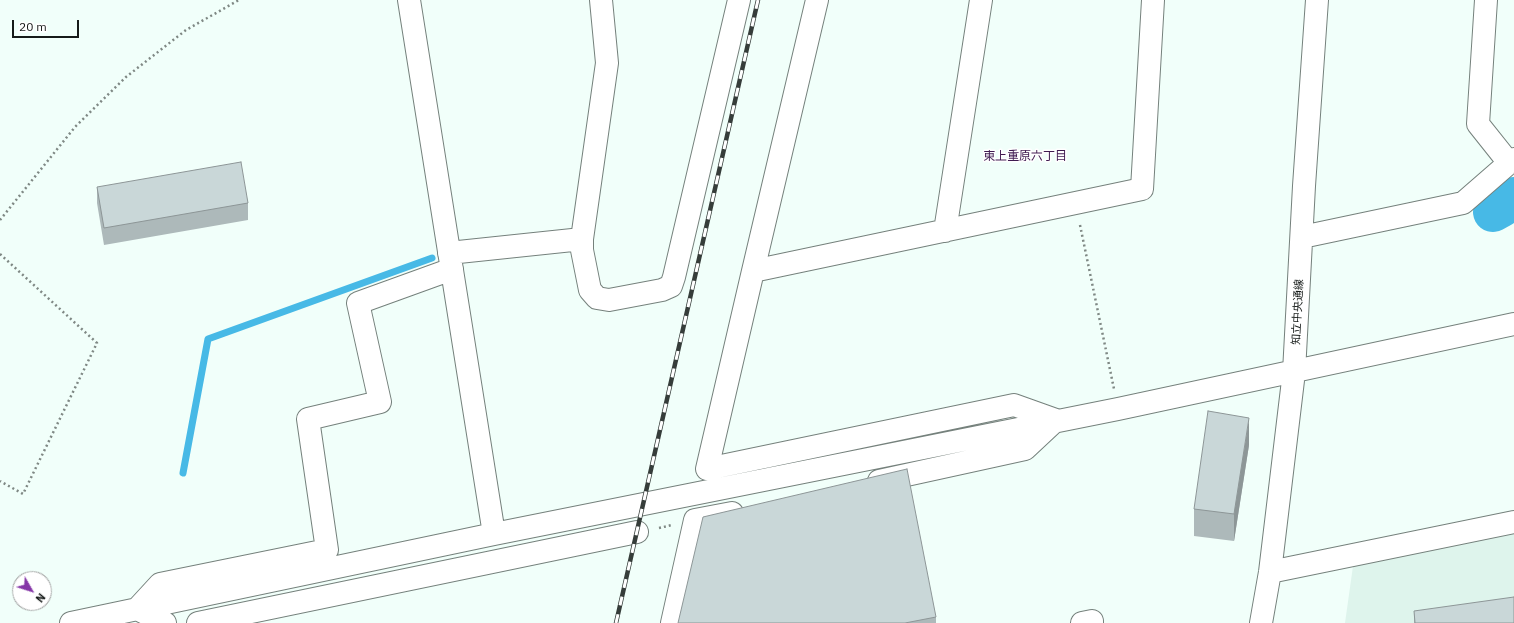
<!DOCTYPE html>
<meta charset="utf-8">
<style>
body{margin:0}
#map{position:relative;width:1514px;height:623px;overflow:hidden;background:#f1fffa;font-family:"IBM Plex Sans",sans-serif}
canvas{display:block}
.north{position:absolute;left:12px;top:571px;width:40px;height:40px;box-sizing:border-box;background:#fff;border:1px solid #a2a4a3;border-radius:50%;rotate:129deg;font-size:11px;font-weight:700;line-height:16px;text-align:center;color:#161b19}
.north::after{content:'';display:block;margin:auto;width:14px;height:18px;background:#8536a7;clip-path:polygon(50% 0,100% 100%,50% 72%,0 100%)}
.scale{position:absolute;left:12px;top:20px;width:67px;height:18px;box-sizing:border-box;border:2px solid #161b19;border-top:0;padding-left:5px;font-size:12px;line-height:14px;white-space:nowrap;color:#161b19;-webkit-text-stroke:3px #fff;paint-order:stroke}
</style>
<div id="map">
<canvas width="1514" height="623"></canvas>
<div class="north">N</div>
<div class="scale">20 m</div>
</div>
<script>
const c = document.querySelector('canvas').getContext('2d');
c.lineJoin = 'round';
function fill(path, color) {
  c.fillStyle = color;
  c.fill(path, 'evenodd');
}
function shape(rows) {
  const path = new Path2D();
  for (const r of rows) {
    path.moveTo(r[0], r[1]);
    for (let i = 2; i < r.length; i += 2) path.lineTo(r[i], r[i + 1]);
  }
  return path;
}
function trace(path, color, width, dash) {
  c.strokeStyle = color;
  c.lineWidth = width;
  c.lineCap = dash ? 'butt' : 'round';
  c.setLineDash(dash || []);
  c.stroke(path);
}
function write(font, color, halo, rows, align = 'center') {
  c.font = font + ' "IBM Plex Sans","Noto Sans JP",sans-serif';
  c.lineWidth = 3;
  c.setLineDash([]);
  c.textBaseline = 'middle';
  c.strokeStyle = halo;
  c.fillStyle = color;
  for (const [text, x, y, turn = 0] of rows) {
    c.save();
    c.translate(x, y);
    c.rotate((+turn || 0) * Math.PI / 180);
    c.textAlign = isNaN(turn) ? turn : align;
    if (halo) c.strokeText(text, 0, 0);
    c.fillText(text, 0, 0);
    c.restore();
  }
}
const built = shape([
 [1514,533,1514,623,1345,623,1353,566]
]);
const stream = shape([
 [183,473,208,339,432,258]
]);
const river = shape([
 [1493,212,1502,207,1514,197]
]);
const path = shape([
 [0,220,75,127,126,77,186,30,239,0],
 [1080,225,1114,389],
 [0,254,97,343,23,494,0,481],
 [659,528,672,525]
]);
const minor = shape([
 [409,0,494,534],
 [601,0,607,63,582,239,582,250,590,290,597,298,609,300,662,290,671,286,674,277,739,0],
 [817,0,753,271,1142,189,1153,0],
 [1486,0,1478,124,1509,163,1514,159],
 [945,231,981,0],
 [1302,237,1463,203,1509,163],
 [449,253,582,239],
 [753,271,707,469,1014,405,1056,420,1025,449,879,481],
 [1270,572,1514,522],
 [71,623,494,534,1118,409,1514,324],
 [165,623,137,609,160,584,327,550,308,419,380,402,358,303,452,269],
 [198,623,637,532],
 [672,623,695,520,732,513],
 [1082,623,1092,621,1092,623],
 [1261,623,1270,572,1294,372,1304,186,1317,0]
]);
const rail = shape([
 [616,623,758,0]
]);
const wall = shape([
 [97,187,248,203,248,220,104,245,97,203],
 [1249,445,1234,541,1194,536,1194,509],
 [1414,611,1514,623,1414,623],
 [936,617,936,623,678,623]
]);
const shadedWall = shape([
 [1249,418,1249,445,1234,541,1234,514]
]);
const building = shape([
 [241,162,248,203,104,228,97,187,241,162],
 [1208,411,1249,418,1234,514,1194,509,1208,411],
 [907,469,936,617,905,623,678,623,703,517,907,469],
 [1514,597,1514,623,1415,623,1414,611,1514,597]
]);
const streetNames = [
 ["知立中央通線",1298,312,-87]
];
const neighbourhoodNames = [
 ["東上重原六丁目",1025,157]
];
fill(built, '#def4ec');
trace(stream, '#47b9e6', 7);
trace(river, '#47b9e6', 40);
trace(minor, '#75817c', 24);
trace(path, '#7f8884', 2.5, [2, 3]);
trace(minor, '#fff', 22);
trace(rail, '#363d3a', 4.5);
trace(rail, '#fff', 3, [9]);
fill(wall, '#adb9ba');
fill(shadedWall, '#8d9697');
fill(building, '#c9d7d8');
trace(building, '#8d9697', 1);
write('11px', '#161b19', '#fff', streetNames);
write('12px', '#3f1a50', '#fff', neighbourhoodNames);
</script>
